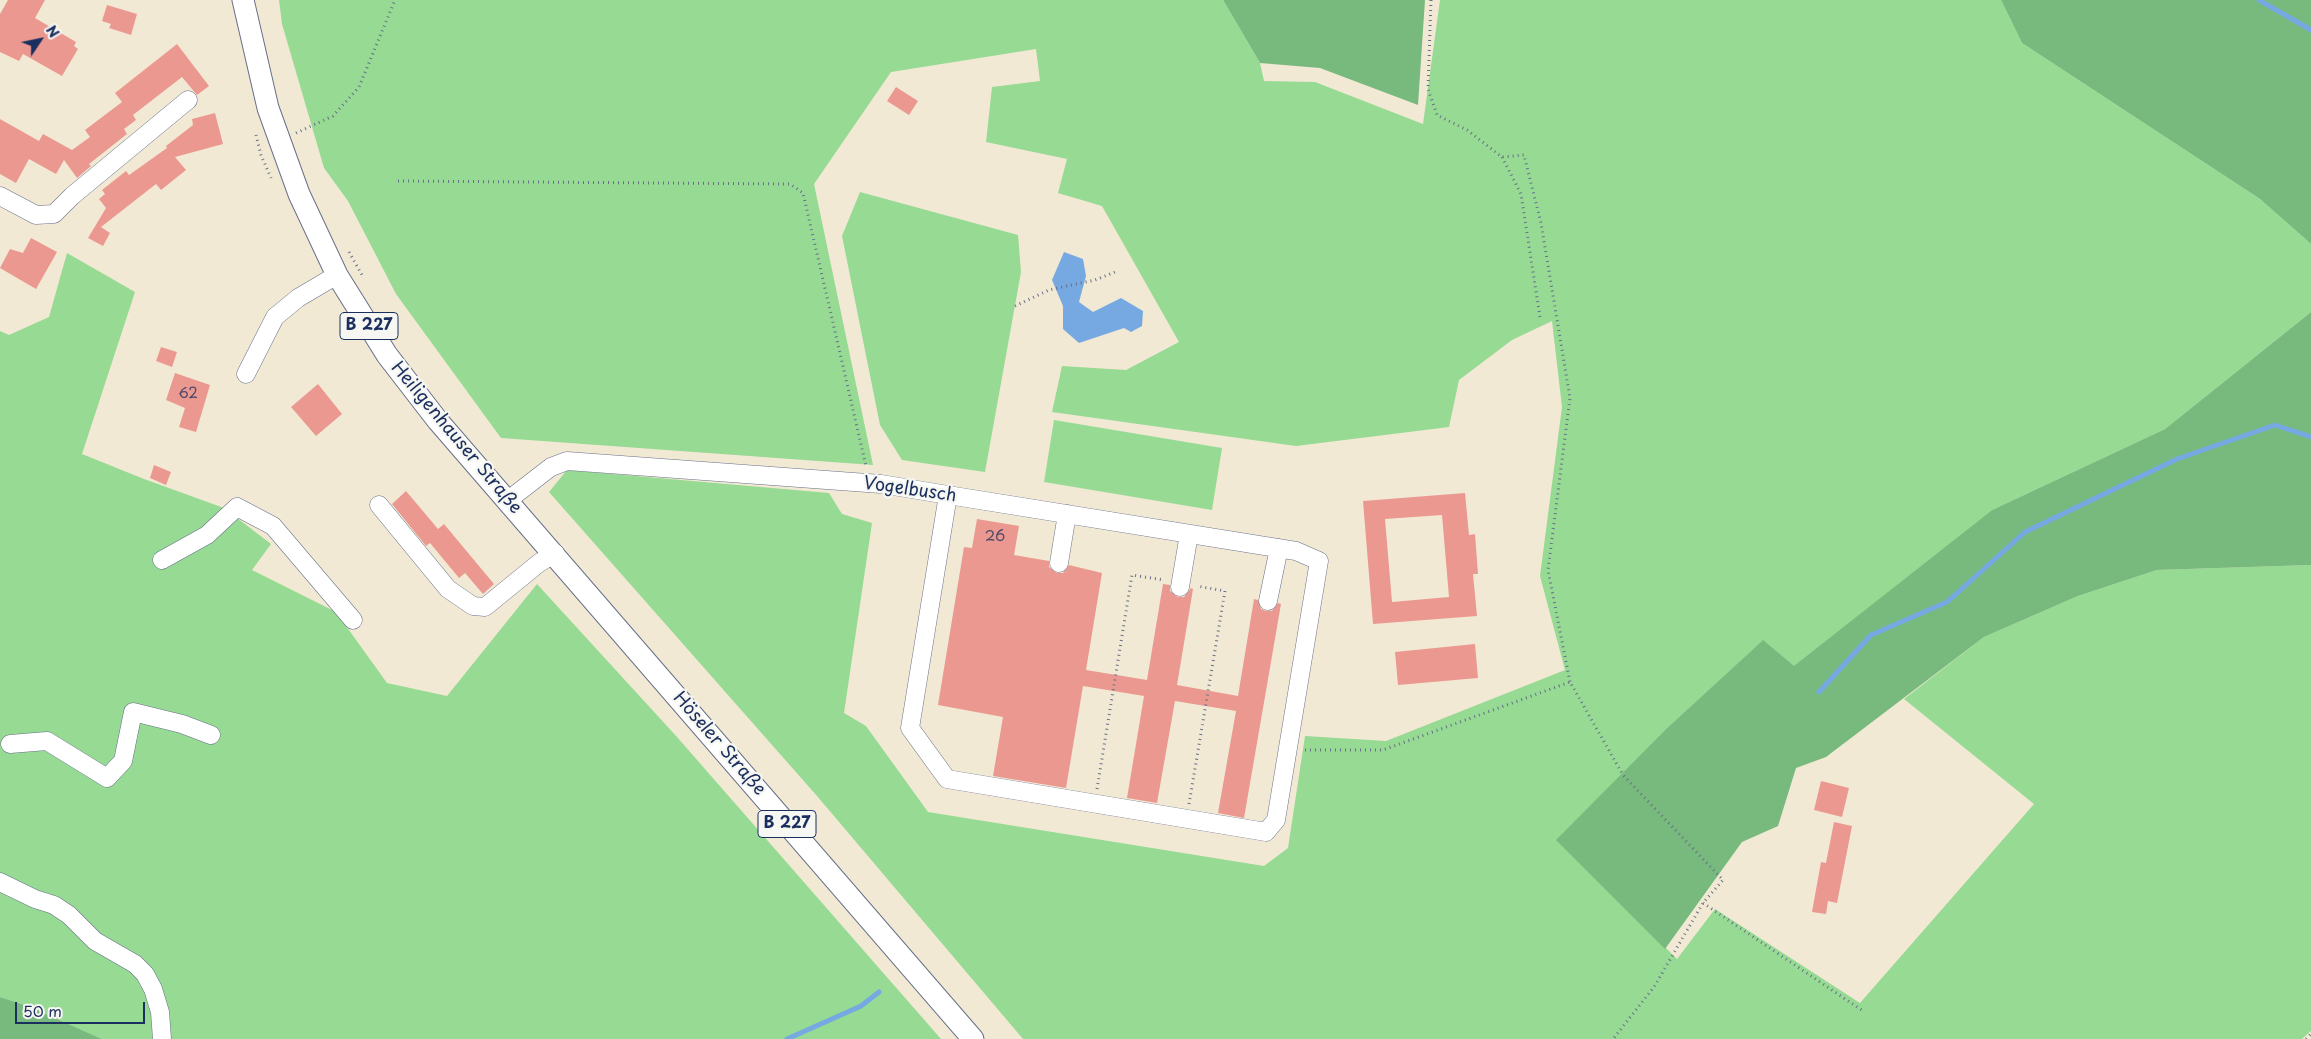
<!DOCTYPE html>
<meta charset="utf-8">
<style>
body{margin:0}
#map{position:relative;width:2311px;height:1039px;overflow:hidden;background:#f2e9d5;font-family:"Playpen Sans",sans-serif}
canvas{display:block}
.north{position:absolute;left:15px;top:15px;width:50px;height:50px;-webkit-text-stroke:4px #f6f6f2;paint-order:stroke;rotate:56deg;font-size:14px;font-weight:700;line-height:20px;text-align:center;color:#1b2f5e}
.north::after{content:'';display:block;margin:auto;width:18px;height:22px;background:#1b2f5e;clip-path:polygon(50% 0,100% 100%,50% 72%,0 100%)}
.scale{position:absolute;left:15px;top:1002px;width:130px;height:22px;box-sizing:border-box;border:2px solid #1b2f5e;border-top:0;padding-left:6px;font-size:15px;line-height:18px;white-space:nowrap;color:#1b2f5e;-webkit-text-stroke:4px #f6f6f2;paint-order:stroke}
</style>
<div id="map">
<canvas width="2311" height="1039"></canvas>
<div class="north">N</div>
<div class="scale">50 m</div>
</div>
<script>
const c = document.querySelector('canvas').getContext('2d');
c.lineJoin = 'round';
function fill(path, color) {
  c.fillStyle = color;
  c.fill(path, 'evenodd');
}
function shape(rows) {
  const path = new Path2D();
  for (const r of rows) {
    path.moveTo(r[0], r[1]);
    for (let i = 2; i < r.length; i += 2) path.lineTo(r[i], r[i + 1]);
  }
  return path;
}
function trace(path, color, width, dash) {
  c.strokeStyle = color;
  c.lineWidth = width;
  c.lineCap = dash ? 'butt' : 'round';
  c.setLineDash(dash || []);
  c.stroke(path);
}
function write(font, color, halo, rows, align = 'center') {
  c.font = font + ' "Playpen Sans",sans-serif';
  c.lineWidth = 4.5;
  c.setLineDash([]);
  c.textBaseline = 'middle';
  c.strokeStyle = halo;
  c.fillStyle = color;
  for (const [text, x, y, turn = 0] of rows) {
    c.save();
    c.translate(x, y);
    c.rotate((+turn || 0) * Math.PI / 180);
    c.textAlign = isNaN(turn) ? turn : align;
    if (halo) c.strokeText(text, 0, 0);
    c.fillText(text, 0, 0);
    c.restore();
  }
}
const green = shape([
 [279,0,1223,0,1260,63,1264,81,1315,82,1423,124,1440,0,2001,0,2022,43,2260,199,2311,244,2311,312,2165,429,1992,510,1794,667,1762,641,1667,728,1557,840,1677,959,1715,909,1860,1003,2034,804,1904,699,1984,637,2078,596,2157,570,2311,565,2311,1031,2302,1039,1023,1039,817,796,549,492,567,470,829,493,842,514,872,523,844,713,866,726,928,812,1264,866,1288,848,1305,736,1386,741,1565,670,1540,576,1562,407,1552,321,1512,340,1459,380,1449,427,1296,446,1052,412,1062,366,1126,370,1179,342,1102,206,1058,193,1067,159,986,142,992,87,1040,81,1036,49,891,72,814,184,873,465,501,438,396,294,348,201,324,168,282,24],
 [860,192,1018,235,1021,272,985,472,902,460,880,425,842,236],
 [67,253,135,292,82,454,144,479,224,508,271,544,252,570,336,612,387,683,447,696,537,584,677,737,941,1039,102,1039,28,1006,0,997,0,331,9,335,49,317],
 [1054,420,1222,448,1212,510,1044,482]
]);
const forest = shape([
 [1223,0,1425,0,1418,105,1320,68,1260,63],
 [2001,0,2311,0,2311,244,2260,199,2022,43],
 [2311,312,2311,565,2157,570,2078,596,1984,637,1826,757,1796,768,1778,826,1742,842,1665,949,1556,840,1667,728,1763,640,1794,666,1992,510,2165,429],
 [0,997,28,1006,102,1039,0,1039]
]);
const water = shape([
 [1064,252,1083,259,1086,276,1079,302,1093,312,1121,298,1143,311,1142,326,1131,332,1124,328,1079,343,1063,329,1063,306,1052,280]
]);
const stream = shape([
 [2259,0,2311,30],
 [1819,692,1871,635,1947,602,2025,532,2177,459,2275,425,2311,437],
 [787,1039,861,1006,879,992]
]);
const building = shape([
 [8,0,45,0,35,18,76,42,74,46,78,49,62,76,23,54,19,61,0,52,0,14],
 [107,5,137,14,131,35,109,28,111,24,102,21],
 [177,44,209,86,197,95,182,77,133,115,136,120,124,129,127,134,89,164,91,166,77,178,64,160,56,174,29,159,16,183,0,174,0,119,39,141,43,134,72,150,90,137,85,130,122,102,115,93],
 [896,87,918,101,909,115,887,101],
 [215,113,223,144,175,157,186,170,161,190,156,184,101,227,110,233,103,246,88,238,106,208,99,199,105,194,102,190,126,171,129,175,167,148,166,146,193,125,192,119],
 [31,238,57,252,36,289,0,268,10,249,23,253],
 [161,347,177,352,172,367,156,361],
 [175,373,210,385,196,432,179,427,185,408,166,400],
 [318,384,342,414,316,436,291,407],
 [154,465,171,472,166,485,150,478],
 [406,491,438,529,444,524,494,584,483,594,465,573,459,578,430,543,426,546,392,504],
 [1465,493,1469,535,1475,534,1478,574,1473,574,1477,616,1373,624,1363,501],
 [1442,515,1449,597,1392,602,1385,519],
 [977,519,1019,526,1014,555,1049,561,1049,567,1057,573,1063,573,1069,565,1102,573,1086,670,1147,680,1163,584,1170,585,1170,591,1178,597,1184,597,1191,588,1193,589,1177,685,1238,696,1254,599,1258,600,1261,609,1266,611,1272,611,1278,603,1281,604,1244,818,1218,813,1236,711,1175,701,1157,803,1127,798,1144,696,1083,686,1066,788,993,776,1003,717,938,705,964,547,972,548],
 [1475,644,1478,678,1398,685,1395,652],
 [1821,781,1849,788,1842,817,1814,810],
 [1834,822,1852,826,1837,903,1828,901,1826,914,1812,912,1821,862,1826,863]
]);
const path = shape([
 [1431,0,1428,89,1437,115,1467,130,1502,157,1524,155,1541,223,1570,398,1548,570,1570,682],
 [296,133,333,116,359,87,395,0],
 [256,135,261,155,271,178],
 [1502,157,1521,194,1540,317],
 [398,181,790,184,803,193,866,466],
 [349,252,362,275],
 [1015,306,1049,290,1095,280,1115,272],
 [1305,750,1383,750,1570,682,1623,775,1723,880,1703,903,1654,987,1613,1039],
 [1097,789,1132,575,1164,580],
 [1189,804,1225,591,1197,586],
 [1703,903,1863,1011],
 [2306,1039,2311,1034]
]);
const minor = shape([
 [0,196,36,215,54,214,72,196,188,100],
 [246,374,275,317,298,298,337,275],
 [507,501,551,467,567,461,881,484,948,495,1296,551,1319,561,1276,820,1266,832,947,779,910,728,948,495],
 [379,505,448,589,473,606,485,607,539,563,555,553],
 [162,560,207,535,237,507,273,526,353,620],
 [1059,563,1067,514],
 [1180,587,1189,534],
 [1268,601,1279,548],
 [10,744,47,741,107,778,123,761,133,712,182,724,211,735],
 [0,882,35,899,54,905,69,915,95,941,135,964,145,974,153,989,160,1012,162,1039]
]);
const major = shape([
 [243,0,268,108,299,194,337,275,387,355,438,421,973,1039]
]);
const numberNames = [
 ["62",188,394],
 ["26",995,537]
];
const shields = [
 [369,326,58],
 [787,824,58]
];
const shieldNames = [
 ["B 227",369,326],
 ["B 227",787,824]
];
const streetNames = [
 ["Heiligenhauser Straße",456,438,50],
 ["Vogelbusch",910,490,8],
 ["Höseler Straße",719,744,49]
];
fill(green, '#96da93');
fill(forest, '#78ba7d');
fill(water, '#76a9e2');
trace(stream, '#76a9e2', 5);
fill(building, '#eb9990');
trace(minor, '#667088', 19);
trace(major, '#667088', 23);
trace(path, '#667088', 3, [1, 4]);
trace(minor, '#fff', 18);
trace(major, '#fff', 21);
write('15px', '#4f4a6a', null, numberNames);
for (const [x, y, w] of shields) {
  const box = new Path2D();
  box.roundRect(x - w / 2, y - 13.5, w, 27, 4);
  c.fillStyle = '#f6f6f2';
  c.fill(box);
  trace(box, '#1b2f5e', 1);
}
write('bold 16px', '#1b2f5e', null, shieldNames);
write('18px', '#1b2f5e', '#f6f6f2', streetNames);
</script>
